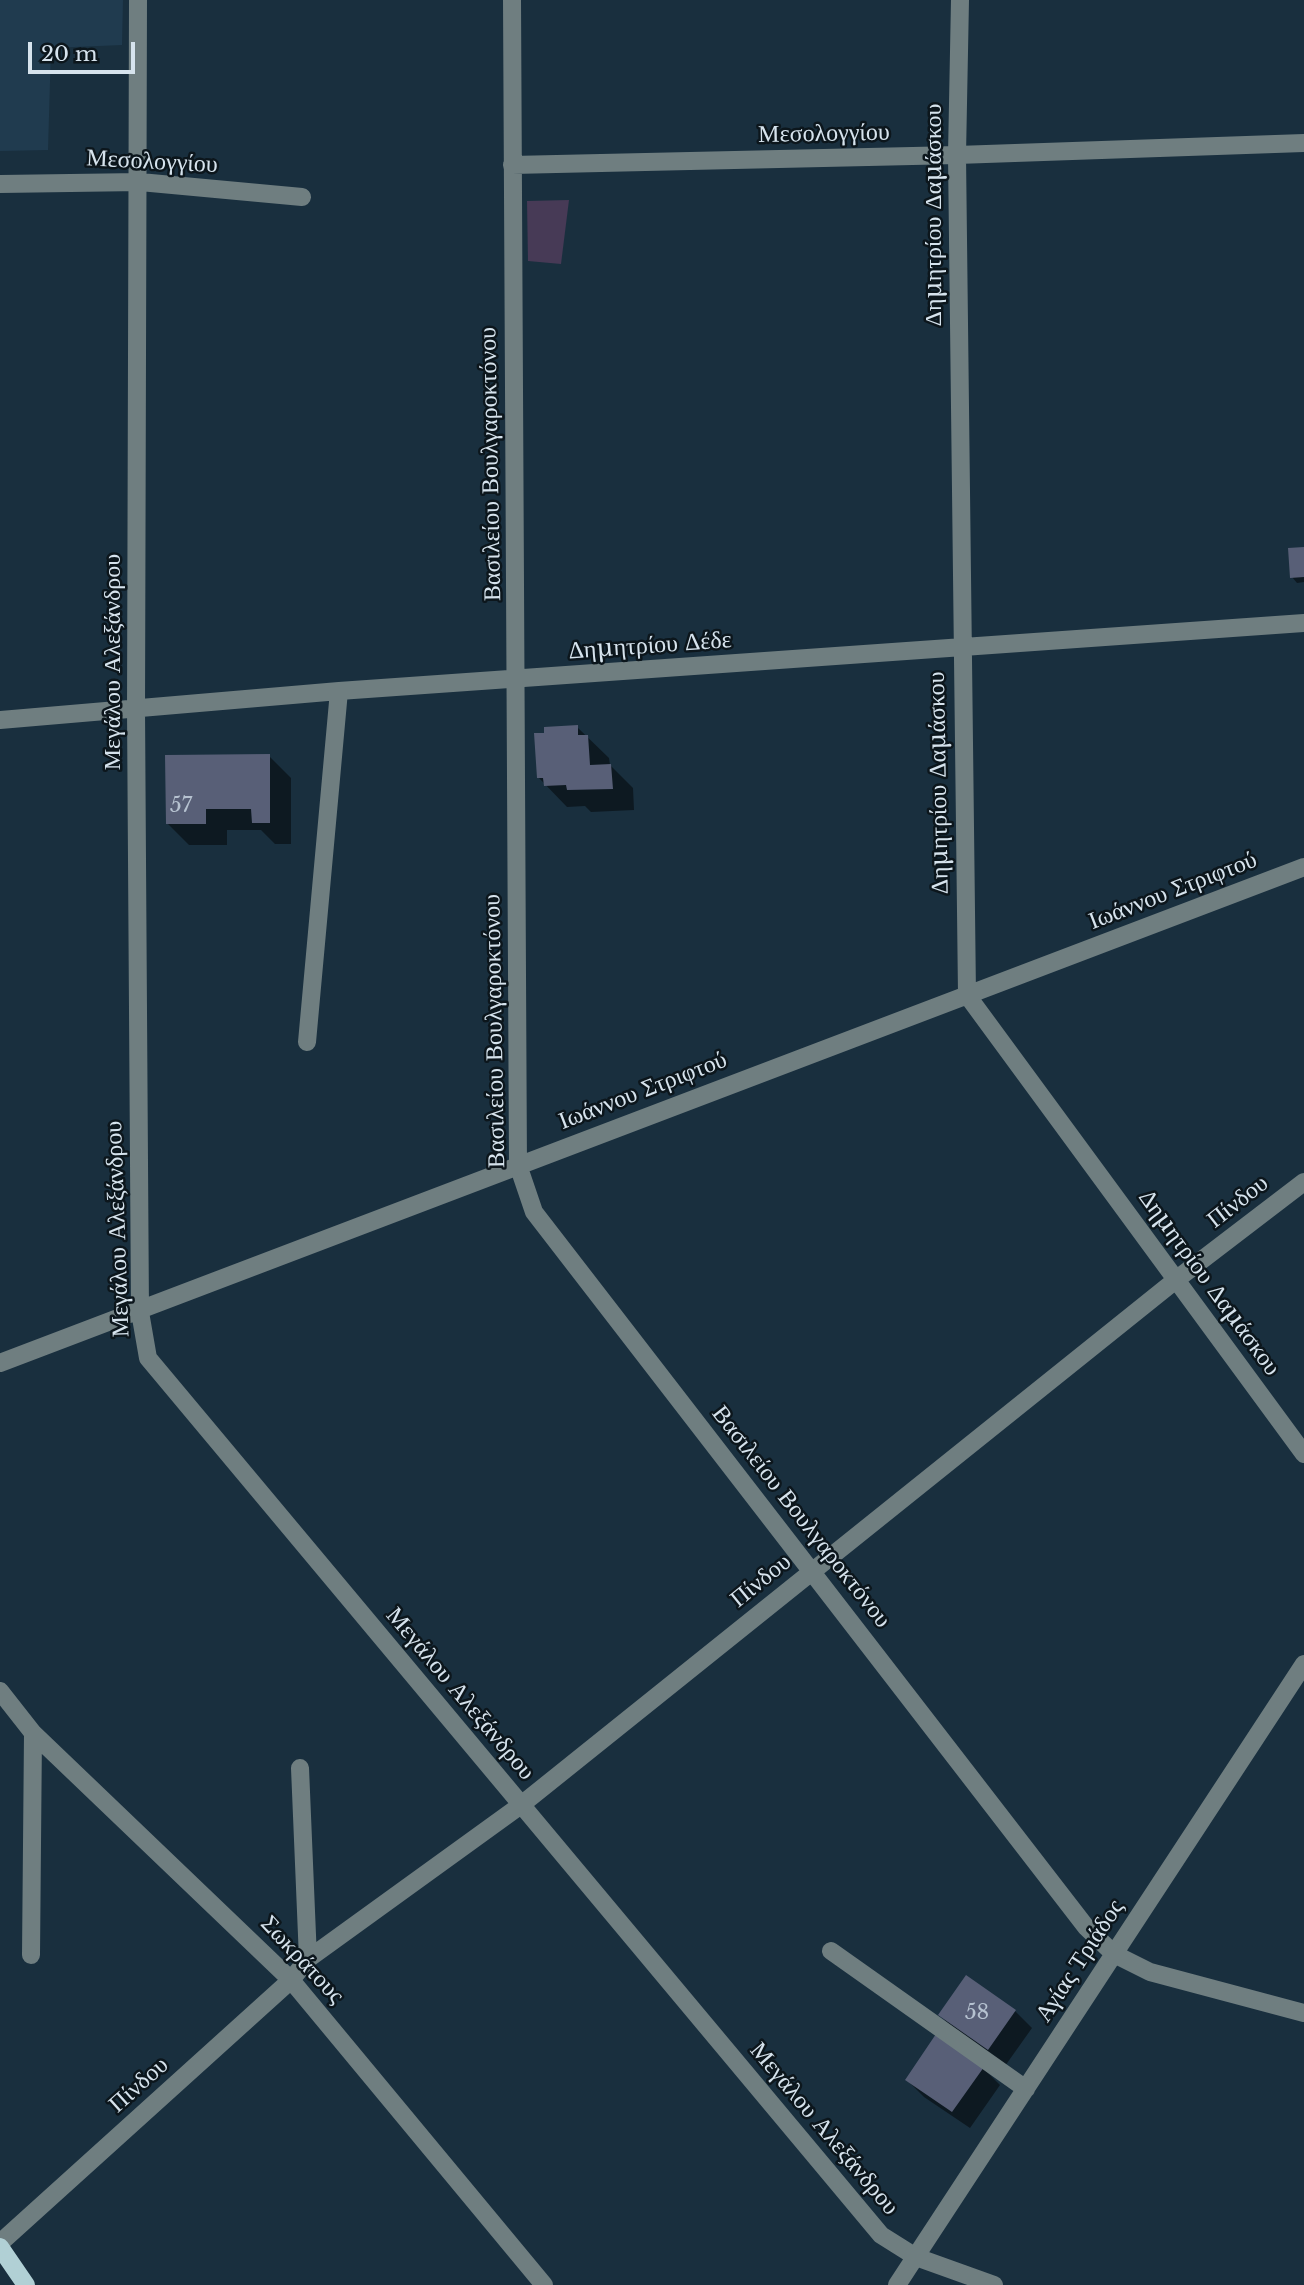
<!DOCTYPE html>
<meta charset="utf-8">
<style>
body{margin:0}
#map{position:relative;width:1304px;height:2285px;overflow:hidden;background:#192f3e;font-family:"Libre Baskerville",serif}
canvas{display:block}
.scale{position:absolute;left:28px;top:42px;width:107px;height:32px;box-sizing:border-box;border:4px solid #d6e3ed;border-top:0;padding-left:9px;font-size:21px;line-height:24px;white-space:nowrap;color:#d6e3ed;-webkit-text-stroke:5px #0c161c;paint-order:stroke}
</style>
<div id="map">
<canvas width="1304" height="2285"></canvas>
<div class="scale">20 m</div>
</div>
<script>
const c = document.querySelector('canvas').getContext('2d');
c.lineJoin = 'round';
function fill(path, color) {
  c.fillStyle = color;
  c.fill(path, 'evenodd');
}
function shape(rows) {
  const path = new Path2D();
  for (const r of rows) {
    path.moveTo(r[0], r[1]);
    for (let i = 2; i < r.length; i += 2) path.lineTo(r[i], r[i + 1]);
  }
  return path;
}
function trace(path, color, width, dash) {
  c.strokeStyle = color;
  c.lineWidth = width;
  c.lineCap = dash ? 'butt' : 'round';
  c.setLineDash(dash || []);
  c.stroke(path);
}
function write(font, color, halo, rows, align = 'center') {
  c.font = font + ' "Libre Baskerville",serif';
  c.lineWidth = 5;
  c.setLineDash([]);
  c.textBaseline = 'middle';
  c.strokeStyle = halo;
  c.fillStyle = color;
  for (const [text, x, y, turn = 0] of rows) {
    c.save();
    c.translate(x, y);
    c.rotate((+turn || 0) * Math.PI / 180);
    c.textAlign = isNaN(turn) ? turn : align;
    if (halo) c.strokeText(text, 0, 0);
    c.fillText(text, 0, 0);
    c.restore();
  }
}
const built = shape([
 [0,0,123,0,122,45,51,48,48,150,0,151]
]);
const green = shape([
 [569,200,561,264,528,261,527,201]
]);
const shadow = shape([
 [1304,548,1304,582,1297,583,1292,577],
 [577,727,609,758,610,765,633,788,634,810,591,812,585,806,567,807,539,778],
 [269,756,291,778,291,844,275,844,261,830,227,830,227,845,189,845,168,824],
 [1015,2011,1032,2028,1005,2066,956,2032,940,2015],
 [983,2068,1000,2085,970,2128,924,2097,907,2080]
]);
const building = shape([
 [1304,547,1304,577,1290,578,1288,548],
 [578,725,578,735,588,735,590,765,611,764,613,789,567,790,566,785,544,786,543,778,537,778,534,733,544,733,544,727],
 [270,754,270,823,252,823,251,809,206,809,206,824,166,824,165,755],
 [966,1975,1016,2010,988,2050,938,2015],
 [936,2034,984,2067,952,2112,905,2080]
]);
const minor = shape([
 [138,0,136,709,140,1312,148,1358,881,2235,916,2257,994,2285],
 [512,0,518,1165,534,1212,1086,1927,1114,1954,1150,1972,1304,2013],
 [960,0,957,155,967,995,1304,1454],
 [512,165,957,155,1304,143],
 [0,184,140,182,302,197],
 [0,720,339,691,1304,623],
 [307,1042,339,691],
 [0,1363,1304,867],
 [0,1691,33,1733,291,1980,544,2285],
 [300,1768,308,1959],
 [831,1951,1026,2089],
 [31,1955,33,1733],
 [0,2243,291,1980,308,1959,521,1805,1177,1279,1304,1182],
 [897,2285,1304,1664]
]);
const major = shape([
 [0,2247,26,2285]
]);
const numberNames = [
 ["57",181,806],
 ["58",977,2013]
];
const streetNames = [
 ["Μεσολογγίου",824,134,-1],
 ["Μεσολογγίου",152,162,3],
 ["Δημητρίου Δαμάσκου",934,215,-90],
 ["Βασιλείου Βουλγαροκτόνου",491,464,-91],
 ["Δημητρίου Δέδε",650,646,-4],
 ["Μεγάλου Αλεξάνδρου",113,662,-90],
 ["Δημητρίου Δαμάσκου",939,783,-91],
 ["Ιωάννου Στριφτού",1173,891,-21],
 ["Βασιλείου Βουλγαροκτόνου",495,1031,-91],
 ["Ιωάννου Στριφτού",643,1091,-21],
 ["Πίνδου",1238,1202,-38],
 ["Μεγάλου Αλεξάνδρου",118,1229,-92],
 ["Δημητρίου Δαμάσκου",1209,1283,54],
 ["Βασιλείου Βουλγαροκτόνου",801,1517,52],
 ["Πίνδου",761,1581,-39],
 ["Μεγάλου Αλεξάνδρου",460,1694,50],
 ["Σωκράτους",302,1960,47],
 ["Αγίας Τριάδος",1080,1961,-57],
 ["Πίνδου",139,2085,-42],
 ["Μεγάλου Αλεξάνδρου",824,2129,50]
];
fill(built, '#203b4f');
fill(green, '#473a56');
fill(shadow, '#0007');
fill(building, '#585f77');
trace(minor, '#6f7e80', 18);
trace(major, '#b1d0d5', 18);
write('21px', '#b6c2d0', null, numberNames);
write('24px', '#d6e3ed', '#0c161c', streetNames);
</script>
